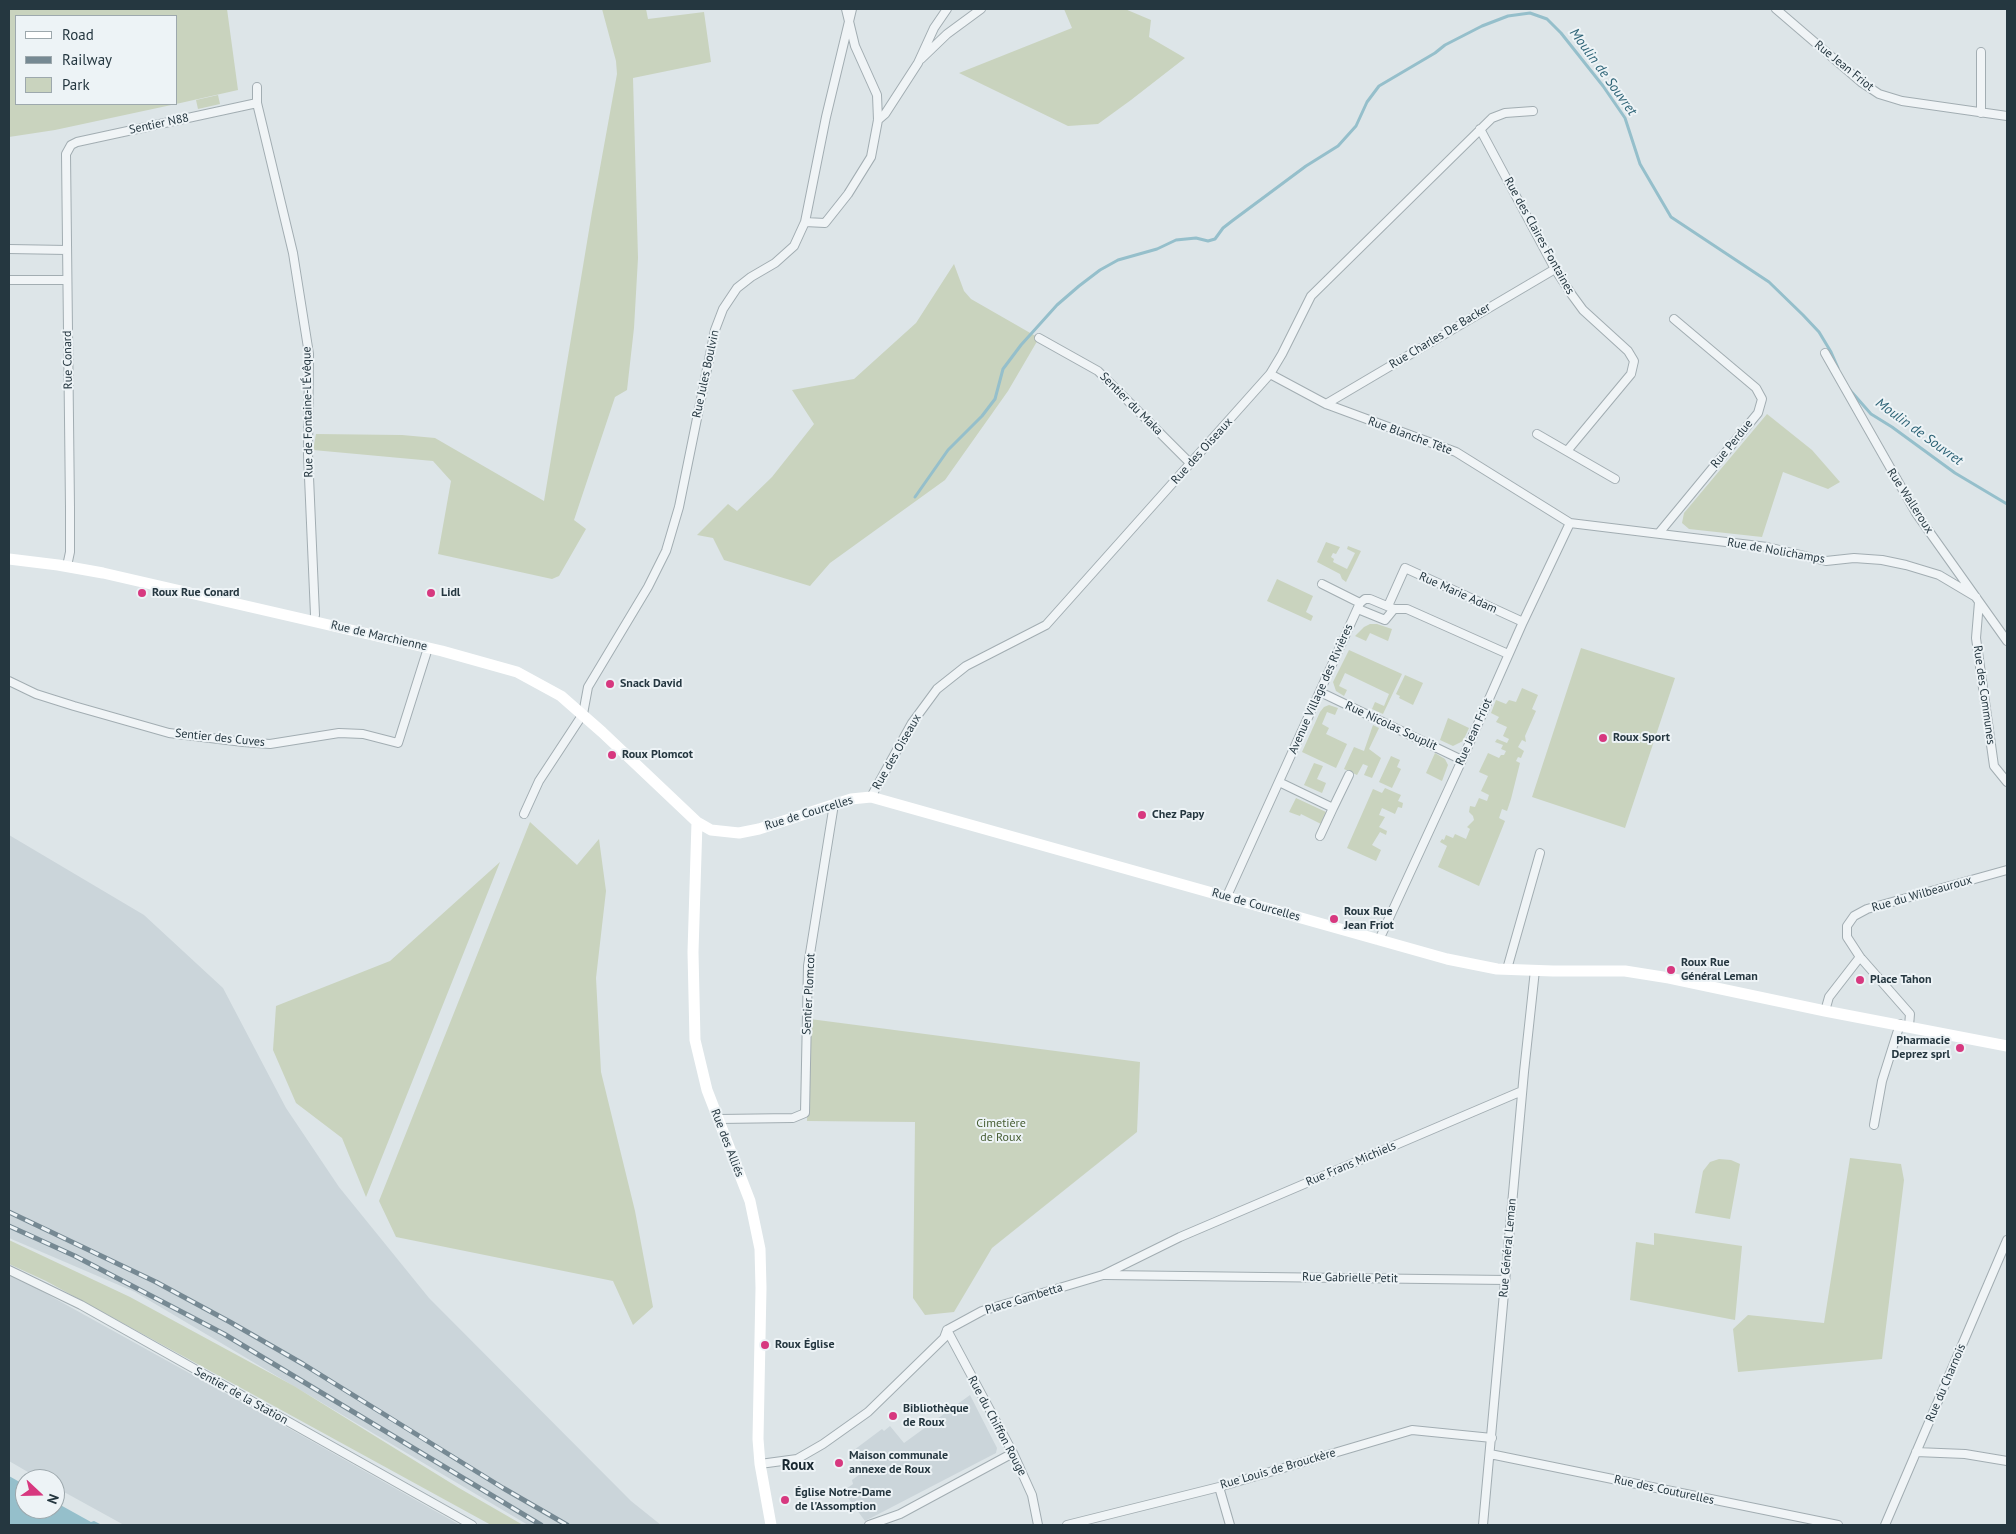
<!DOCTYPE html>
<meta charset="utf-8">
<style>
body{margin:0}
#map{position:relative;width:2016px;height:1534px;overflow:hidden;background:#dde5e8;font-family:"PT Sans",sans-serif}
canvas{display:block}
.frame{position:absolute;inset:0;border:10px solid #253740;pointer-events:none}
.legend{position:absolute;left:15px;top:15px;width:162px;height:90px;box-sizing:border-box;background:#edf3f6;border:1px solid #9da8ad;margin:0;padding:6px 9px;list-style:none;font-size:15px;color:#253740}
.legend li{display:flex;align-items:center;gap:10px;height:25px}
.legend b{width:25px;border:1px solid #9da8ad}
.north{position:absolute;left:15px;top:1469px;width:50px;height:50px;box-sizing:border-box;background:#edf3f6;border:1px solid #9da8ad;border-radius:50%;rotate:111deg;font-size:14px;font-weight:700;line-height:20px;text-align:center;color:#253740}
.north::after{content:'';display:block;margin:auto;width:18px;height:22px;background:#d7387f;clip-path:polygon(50% 0,100% 100%,50% 72%,0 100%)}
</style>
<div id="map">
<canvas width="2016" height="1534"></canvas>
<div class="frame"></div>
<ul class="legend">
<li><b style="height:6px;background:#fff"></b>Road</li>
<li><b style="height:6px;background:#768993"></b>Railway</li>
<li><b style="height:14px;background:#c9d3be"></b>Park</li>
</ul>
<div class="north">N</div>
</div>
<script>
const c = document.querySelector('canvas').getContext('2d');
c.lineJoin = 'round';
function fill(path, color) {
  c.fillStyle = color;
  c.fill(path, 'evenodd');
}
function shape(rows) {
  const path = new Path2D();
  for (const r of rows) {
    path.moveTo(r[0], r[1]);
    for (let i = 2; i < r.length; i += 2) path.lineTo(r[i], r[i + 1]);
  }
  return path;
}
function trace(path, color, width, dash) {
  c.strokeStyle = color;
  c.lineWidth = width;
  c.lineCap = dash ? 'butt' : 'round';
  c.setLineDash(dash || []);
  c.stroke(path);
}
function write(font, color, halo, rows, align = 'center') {
  c.font = font + ' "PT Sans",sans-serif';
  c.lineWidth = 4;
  c.setLineDash([]);
  c.textBaseline = 'middle';
  c.strokeStyle = halo;
  c.fillStyle = color;
  for (const [text, x, y, turn = 0] of rows) {
    c.save();
    c.translate(x, y);
    c.rotate((+turn || 0) * Math.PI / 180);
    c.textAlign = isNaN(turn) ? turn : align;
    if (halo) c.strokeText(text, 0, 0);
    c.fillText(text, 0, 0);
    c.restore();
  }
}
const built = shape([
 [9,835,144,915,223,988,286,1108,339,1187,429,1298,631,1501,661,1525,528,1525,135,1292,9,1238],
 [9,1273,299,1434,460,1525,124,1525,55,1487,55,1479,40,1479,9,1461],
 [970,1395,997,1448,996,1453,865,1521,843,1491,853,1484,852,1480,864,1471,863,1469,864,1468,857,1457,854,1458,850,1453,882,1429,884,1431,890,1426,904,1443]
]);
const green = shape([
 [9,9,227,9,238,90,176,104,176,16,16,16,16,104,176,104,55,130,9,137],
 [602,9,646,9,648,19,704,12,711,62,633,78,638,258,634,328,627,390,615,397,574,520,586,529,559,576,552,579,438,554,451,481,433,461,313,450,316,434,402,435,435,438,544,501,592,212,617,74,616,61],
 [1064,9,1125,9,1151,20,1149,37,1185,58,1131,100,1098,124,1068,126,959,73,1072,28],
 [218,95,220,104,198,109,196,100],
 [954,264,964,291,971,299,1039,338,1008,391,945,480,830,563,810,586,724,560,713,538,697,535,728,504,737,511,772,477,814,424,792,390,854,379,916,323],
 [1767,414,1812,450,1840,482,1828,489,1783,472,1762,537,1689,529,1682,523,1684,513],
 [1326,542,1340,547,1336,554,1333,553,1331,557,1334,559,1333,562,1347,569,1355,553,1347,549,1348,546,1361,551,1346,582,1342,579,1340,574,1317,562],
 [1277,579,1313,596,1306,612,1313,616,1311,621,1267,601],
 [1370,624,1377,624,1392,629,1388,641,1370,633,1366,641,1355,636,1364,627],
 [1581,648,1675,678,1625,828,1532,797],
 [1349,650,1402,674,1383,714,1372,709,1375,702,1384,706,1389,694,1345,673,1339,686,1347,690,1344,696,1336,691,1333,682],
 [1405,675,1423,683,1413,705,1399,698,1400,696,1396,694],
 [1522,688,1538,695,1532,709,1536,711,1525,736,1526,742,1522,740,1518,747,1524,751,1521,758,1518,757,1516,761,1520,763,1511,799,1507,811,1502,809,1499,818,1505,821,1479,886,1438,867,1447,846,1440,842,1442,839,1444,840,1446,835,1453,838,1455,834,1466,839,1470,829,1467,827,1474,820,1473,816,1469,812,1470,806,1475,807,1479,798,1487,801,1489,795,1481,791,1488,776,1479,772,1488,753,1499,758,1501,755,1504,755,1506,751,1501,749,1503,745,1495,742,1497,739,1507,743,1509,739,1503,736,1507,727,1496,722,1499,717,1491,713,1496,700,1506,704,1509,700,1516,702],
 [1329,705,1338,708,1335,715,1327,712,1322,724,1329,728,1326,734,1347,744,1336,768,1302,752,1320,712,1324,707],
 [1448,718,1469,728,1463,741,1453,746,1440,740],
 [1373,725,1379,728,1369,749,1381,758,1372,778,1364,775,1368,766,1363,764,1357,775,1344,769,1354,747,1364,751],
 [1435,753,1445,759,1448,765,1442,781,1426,773],
 [1391,756,1400,760,1397,767,1401,769,1392,788,1379,782],
 [1314,763,1323,766,1317,779,1326,783,1322,793,1304,785],
 [1385,788,1401,795,1398,801,1403,803,1402,808,1398,807,1395,814,1382,808,1379,815,1385,817,1379,827,1387,831,1386,835,1380,832,1372,845,1381,850,1376,861,1347,848,1373,789,1382,793],
 [1296,798,1326,812,1321,824,1301,814,1300,816,1289,812],
 [530,822,577,865,599,839,606,891,596,978,601,1072,635,1211,653,1307,633,1325,613,1281,396,1237,379,1201],
 [500,862,366,1197,342,1138,296,1103,273,1050,276,1006,390,961],
 [810,1019,1140,1062,1137,1132,992,1248,954,1312,925,1315,913,1298,915,1122,807,1121],
 [1850,1158,1901,1164,1904,1180,1882,1359,1738,1372,1733,1329,1748,1315,1824,1323],
 [1719,1159,1731,1160,1740,1164,1730,1219,1695,1213,1703,1171,1710,1162],
 [1654,1233,1742,1246,1735,1320,1630,1300,1636,1242,1654,1245],
 [9,1240,130,1297,294,1386,459,1488,523,1525,491,1525,46,1281,9,1264]
]);
const water = shape([
 [9,1476,25,1485,25,1509,55,1509,55,1502,91,1522,94,1521,102,1525,9,1525]
]);
const stream = shape([
 [1849,389,1871,414,1892,427,1955,473,2007,504],
 [915,497,948,450,982,416,995,399,1003,369,1021,345,1057,305,1079,286,1100,270,1118,260,1157,249,1176,240,1196,238,1208,241,1215,239,1223,228,1232,221,1306,166,1338,146,1356,126,1367,102,1379,86,1435,53,1445,45,1482,26,1508,16,1530,13,1547,19,1561,33,1603,86,1625,118,1640,164,1671,217,1769,282,1803,315,1819,332,1831,352,1838,368]
]);
const street = shape([
 [1776,9,1861,82,1879,94,1902,101,2007,116],
 [921,59,947,34,981,9],
 [257,87,257,103,293,253,309,354,308,454,315,615,313,621],
 [1981,113,1981,52],
 [878,120,885,114,918,63,934,28,947,9],
 [1480,129,1555,269,1572,295,1583,310,1628,351,1634,361,1631,374,1567,451],
 [805,222,825,223,848,194,871,157,878,120,877,95,855,46,846,9],
 [9,249,67,250],
 [9,280,67,280],
 [1039,338,1098,371,1190,463],
 [1825,353,1916,513,2007,641],
 [1270,374,1326,404,1456,452,1570,523,1767,547,1826,561,1854,558,1882,560,1906,565,1939,575,1976,597],
 [1326,404,1555,269],
 [1537,434,1615,479],
 [1659,533,1758,413,1762,399,1756,388,1674,319],
 [67,566,70,552,70,508,66,154,71,145,77,142,257,103],
 [1322,584,1360,603],
 [1979,602,1976,638,1994,766,2007,782],
 [1388,606,1405,568,1523,622],
 [1358,609,1385,620,1394,609],
 [9,681,36,694,74,706,169,733,243,742,270,744,339,733,363,734,398,743,428,648],
 [1320,692,1462,760],
 [1279,782,1333,808,1320,836],
 [871,797,912,723,937,689,966,666,1046,625,1270,374,1282,354,1311,296,1492,118,1505,113,1533,111],
 [1333,808,1349,775],
 [524,814,539,781,583,714,588,687,648,587,666,551,679,507,715,330,723,309,737,288,751,277,775,263,794,246,805,222,826,117,852,9],
 [1227,896,1360,603,1365,599,1370,599,1394,609,1407,609,1508,654],
 [1379,940,1462,760,1523,622,1570,523],
 [1507,969,1540,853],
 [1825,1011,1829,997,1860,957],
 [1909,1026,1910,1014,1860,957,1847,937,1847,926,1854,916,1867,909,2007,870],
 [719,1119,793,1118,805,1113,808,966,834,804],
 [1874,1125,1882,1081,1900,1024],
 [9,1270,81,1305,472,1525],
 [1105,1275,1506,1280],
 [947,1330,982,1311,1103,1275,1180,1237,1522,1091],
 [947,1330,1013,1453,1032,1495,1038,1525],
 [1916,1452,1965,1454,2007,1461],
 [1490,1454,1838,1525],
 [760,1464,797,1459,823,1444,868,1412,944,1338,947,1330],
 [1219,1487,1230,1525],
 [869,1525,900,1514,1013,1453],
 [1067,1525,1219,1487,1412,1430,1492,1438],
 [1483,1525,1524,1072,1535,970],
 [1885,1525,2007,1240]
]);
const secondary = shape([
 [9,559,58,565,103,573,442,651,517,672,561,696,602,732,697,822,711,830,739,833,759,829,851,799,871,797,1447,959,1497,969,1553,971,1625,971,1669,978,1825,1011,2007,1046],
 [697,822,693,952,695,1040,707,1090,750,1201,760,1249,761,1288,758,1439,760,1464,771,1525]
]);
const rail = shape([
 [9,1212,156,1282,230,1322,303,1364,503,1488,567,1525],
 [9,1226,75,1256,224,1334,541,1525]
]);
const markers = [
 [142,593,5,"#d7387f"],
 [431,593,5,"#d7387f"],
 [610,684,5,"#d7387f"],
 [1603,738,5,"#d7387f"],
 [612,755,5,"#d7387f"],
 [1142,815,5,"#d7387f"],
 [1334,919,5,"#d7387f"],
 [1671,970,5,"#d7387f"],
 [1860,980,5,"#d7387f"],
 [1960,1048,5,"#d7387f"],
 [765,1345,5,"#d7387f"],
 [893,1416,5,"#d7387f"],
 [839,1463,5,"#d7387f"],
 [785,1500,5,"#d7387f"]
];
const streetNames = [
 ["Rue Jean Friot",1844,66,39],
 ["Sentier N88",159,124,-12],
 ["Rue des Claires Fontaines",1539,236,61],
 ["Rue Charles De Backer",1440,336,-31],
 ["Rue Conard",68,360,-91],
 ["Rue Jules Boulvin",706,374,-78],
 ["Sentier du Maka",1131,404,45],
 ["Rue de Fontaine-l'Évêque",308,412,-91],
 ["Rue Blanche Tête",1410,436,20],
 ["Rue Perdue",1732,444,-51],
 ["Rue des Oiseaux",1202,451,-48],
 ["Rue Walleroux",1910,501,57],
 ["Rue de Nolichamps",1776,551,10],
 ["Rue Marie Adam",1458,593,24],
 ["Rue de Marchienne",379,636,13],
 ["Avenue Village des Rivières",1321,689,-66],
 ["Rue des Communes",1984,695,82],
 ["Rue Nicolas Souplit",1391,726,25],
 ["Rue Jean Friot",1474,732,-66],
 ["Sentier des Cuves",220,738,6],
 ["Rue des Oiseaux",897,752,-60],
 ["Rue de Courcelles",809,813,-17],
 ["Rue du Wilbeauroux",1922,894,-16],
 ["Rue de Courcelles",1256,905,16],
 ["Sentier Plomcot",809,994,-87],
 ["Rue des Alliés",727,1143,69],
 ["Rue Frans Michiels",1351,1164,-23],
 ["Rue Général Leman",1508,1248,-85],
 ["Rue Gabrielle Petit",1350,1278,1],
 ["Place Gambetta",1024,1299,-17],
 ["Rue du Charnois",1946,1383,-67],
 ["Sentier de la Station",241,1396,29],
 ["Rue du Chiffon Rouge",997,1426,62],
 ["Rue Louis de Brouckère",1278,1469,-16],
 ["Rue des Couturelles",1664,1490,12]
];
const poiNames = [
 ["Roux Rue Conard",152,593],
 ["Lidl",441,593],
 ["Snack David",620,684],
 ["Roux Sport",1613,738],
 ["Roux Plomcot",622,755],
 ["Chez Papy",1152,815],
 ["Roux Rue",1344,912],
 ["Jean Friot",1344,926],
 ["Roux Rue",1681,963],
 ["Général Leman",1681,977],
 ["Place Tahon",1870,980],
 ["Pharmacie",1950,1041,"right"],
 ["Deprez sprl",1950,1055,"right"],
 ["Roux Église",775,1345],
 ["Bibliothèque",903,1409],
 ["de Roux",903,1423],
 ["Maison communale",849,1456],
 ["annexe de Roux",849,1470],
 ["Église Notre-Dame",795,1493],
 ["de l'Assomption",795,1507]
];
const parkNames = [
 ["Cimetière",1001,1124],
 ["de Roux",1001,1138]
];
const waterNames = [
 ["Moulin de Souvret",1603,72,54],
 ["Moulin de Souvret",1919,432,36]
];
const quarterNames = [
 ["Roux",798,1466]
];
fill(built, '#cbd5da');
fill(green, '#c9d3be');
fill(water, '#95bfcb');
trace(stream, '#95bfcb', 3);
trace(street, '#a2adb2', 10);
trace(street, '#f0f4f6', 8);
trace(secondary, '#fff', 11);
trace(rail, '#768993', 5);
trace(rail, '#edf3f6', 3, [9]);
for (const [x, y, r, color] of markers) {
  const dot = new Path2D();
  dot.arc(x, y, r, 0, 2 * Math.PI);
  c.fillStyle = color;
  c.fill(dot);
  trace(dot, '#edf3f6', 2);
}
write('12px', '#253740', '#edf3f6', streetNames);
write('bold 12px', '#253740', '#edf3f6', poiNames, 'left');
write('12px', '#465d32', '#edf3f6', parkNames);
write('italic 14px', '#2d6376', '#edf3f6', waterNames);
write('bold 15px', '#182730', '#edf3f6', quarterNames);
</script>
